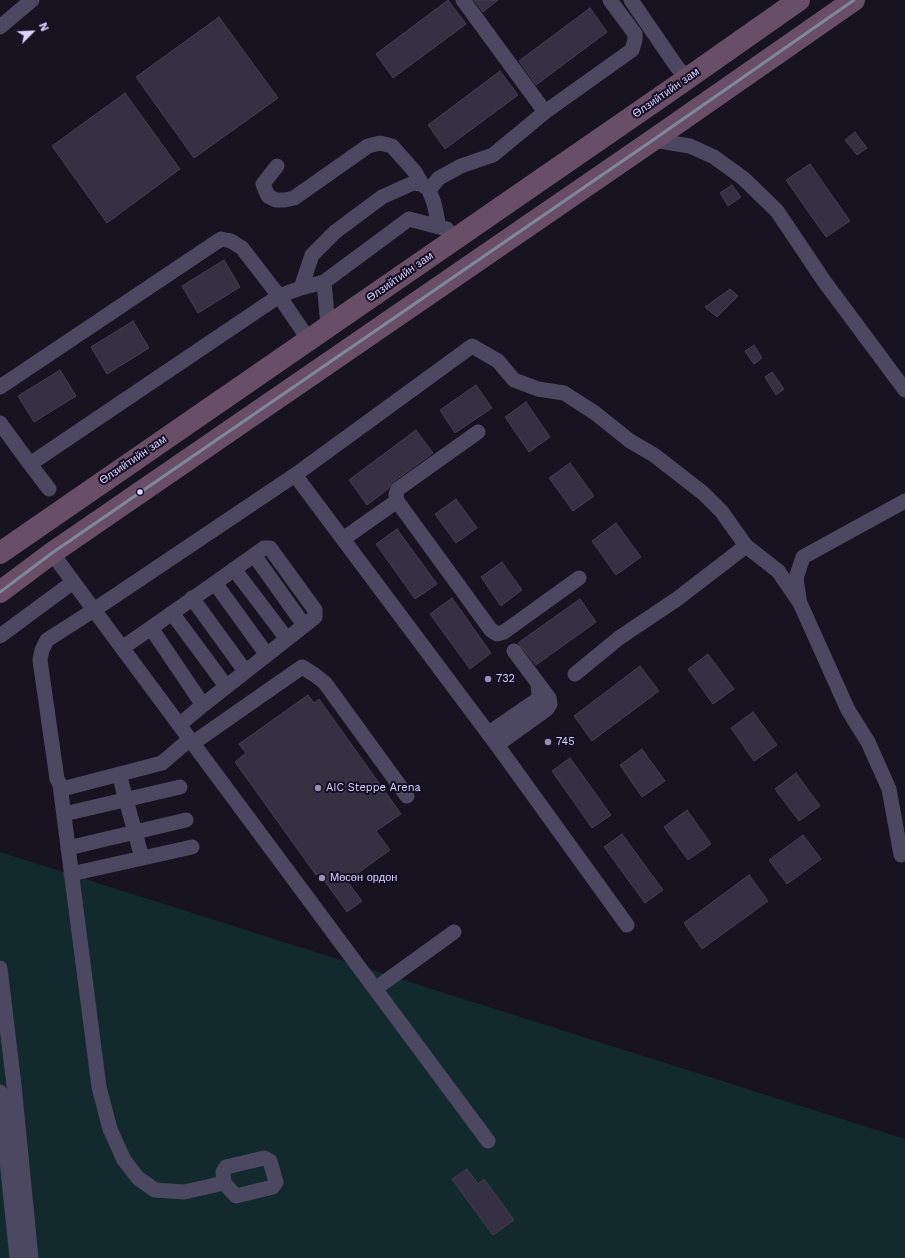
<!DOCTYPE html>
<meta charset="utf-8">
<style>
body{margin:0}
#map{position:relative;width:905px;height:1258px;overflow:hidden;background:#171320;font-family:"Work Sans",sans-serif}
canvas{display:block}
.north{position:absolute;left:12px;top:12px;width:40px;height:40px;-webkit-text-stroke:3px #150e25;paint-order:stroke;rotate:66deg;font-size:11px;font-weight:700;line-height:16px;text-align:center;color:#ddd3ff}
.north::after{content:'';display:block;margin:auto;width:14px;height:18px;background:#ddd3ff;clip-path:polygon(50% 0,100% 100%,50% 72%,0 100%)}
</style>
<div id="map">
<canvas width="905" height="1258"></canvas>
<div class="north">N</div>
</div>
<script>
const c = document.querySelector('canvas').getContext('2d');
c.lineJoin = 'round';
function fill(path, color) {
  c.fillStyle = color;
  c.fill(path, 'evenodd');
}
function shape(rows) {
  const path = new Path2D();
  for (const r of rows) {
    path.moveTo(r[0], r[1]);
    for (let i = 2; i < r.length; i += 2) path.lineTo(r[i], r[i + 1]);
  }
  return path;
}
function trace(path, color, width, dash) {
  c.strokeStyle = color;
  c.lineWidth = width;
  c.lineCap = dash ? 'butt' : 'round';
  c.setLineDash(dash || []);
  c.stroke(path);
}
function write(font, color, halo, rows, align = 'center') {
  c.font = font + ' "Work Sans",sans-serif';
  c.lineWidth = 4;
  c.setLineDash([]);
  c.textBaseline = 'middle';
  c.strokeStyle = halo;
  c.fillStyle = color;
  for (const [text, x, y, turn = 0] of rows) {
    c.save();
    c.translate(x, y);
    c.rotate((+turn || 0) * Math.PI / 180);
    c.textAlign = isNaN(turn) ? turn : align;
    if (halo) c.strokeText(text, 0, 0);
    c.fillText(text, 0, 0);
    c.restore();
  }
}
const green = shape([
 [0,852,905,1139,905,1258,0,1258]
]);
const building = shape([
 [448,0,466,24,393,78,376,54,448,0],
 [474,0,498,0,483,12,474,0],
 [590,8,607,32,536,85,519,61,590,8],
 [219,17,278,98,194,158,136,77,219,17],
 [500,71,518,95,445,149,428,125,500,71],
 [125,93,180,169,107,223,52,146,125,93],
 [855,132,867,148,857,155,845,140,855,132],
 [810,164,850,221,826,237,786,180,810,164],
 [732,185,741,197,728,206,720,193,732,185],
 [224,260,240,287,198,313,182,286,224,260],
 [730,289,738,296,717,317,705,307,730,289],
 [133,321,149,348,107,374,91,347,133,321],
 [754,345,762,358,754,364,745,351,754,345],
 [60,370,76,396,34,422,18,396,60,370],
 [772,372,784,389,776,395,765,377,772,372],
 [476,385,492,408,455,433,440,410,476,385],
 [526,402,550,437,529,452,505,417,526,402],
 [416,430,433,453,393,482,388,489,367,505,349,480,416,430],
 [570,463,594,496,573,511,549,478,570,463],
 [456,499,477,528,456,543,435,514,456,499],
 [616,523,641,557,616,575,592,541,616,523],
 [397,529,437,584,415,599,376,544,397,529],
 [502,562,522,590,501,606,481,577,502,562],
 [452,598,491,653,470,669,430,614,452,598],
 [580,599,596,622,536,665,518,643,580,599],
 [708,654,734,689,713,704,688,669,708,654],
 [640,666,659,691,592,741,574,716,640,666],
 [308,695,314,703,319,699,401,814,376,831,390,850,347,881,362,901,347,912,319,873,316,875,235,762,246,753,239,744,308,695],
 [753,712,777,745,754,761,731,728,753,712],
 [642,749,665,781,642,797,620,765,642,749],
 [570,758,611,815,592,828,552,771,570,758],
 [796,773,820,806,799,821,775,789,796,773],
 [687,810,711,844,688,860,664,827,687,810],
 [622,834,663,890,645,903,604,847,622,834],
 [803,835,821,859,787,884,769,860,803,835],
 [749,875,768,901,702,949,684,923,749,875],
 [467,1169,478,1184,484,1179,514,1220,493,1235,452,1179,467,1169]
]);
const minor = shape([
 [463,0,545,112],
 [631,0,677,67,687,78],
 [0,27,32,0],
 [653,140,690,146,714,157,743,178,777,211,824,281,905,390],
 [277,166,263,184,268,196,276,200,285,200,294,198,368,146,380,143,392,146,415,172,422,184],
 [429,190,439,178,461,166,493,155,545,112,632,50,635,40,635,34,610,0],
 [301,288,312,255,335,232,382,197,413,183,422,184,429,190,434,203,439,227],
 [328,326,324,282,409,219,447,229],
 [0,387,221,239,231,241,242,248,279,296,301,288,324,282],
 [0,423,30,464],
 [478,432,398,489,396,494,397,501,491,630,497,634,504,632,579,578],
 [295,475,472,346,498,361,514,380,538,389,564,393,595,413,630,441,654,455,703,493,722,512,746,546,778,571,800,603,848,710,868,742,889,789,901,855],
 [49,489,30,464,279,296,309,340],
 [343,539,397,501],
 [52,553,94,610,295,475,497,745,627,925],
 [254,555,304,625],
 [234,569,287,639],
 [215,583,267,655],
 [192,598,245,671],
 [799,598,796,578,803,557,905,501],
 [172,613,226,686],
 [0,636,73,582],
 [122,648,151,628,172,613,215,583,264,548,270,548,315,610,315,617,203,705,151,628],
 [575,674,619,638,677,599,746,546],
 [179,725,203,705],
 [489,733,537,700,539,696,538,684],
 [190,739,162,763,66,788,60,785,57,779,40,660,42,650,47,640,94,610,488,1141],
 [193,743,302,667,315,675,325,683,407,796],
 [497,745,547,709,550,704,549,698,514,651],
 [119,774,142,858],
 [60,785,99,1087,110,1129,124,1160,138,1178,155,1190,184,1192,224,1183],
 [64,814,180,787],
 [68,848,186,820],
 [71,874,192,847],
 [0,968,14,1085,31,1258],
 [375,989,454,932],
 [0,1092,17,1258],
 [264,1158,270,1161,276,1182,273,1187,236,1196,224,1183,223,1172,226,1167,264,1158]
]);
const highway = shape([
 [0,553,668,92,799,0],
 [0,592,52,553,653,140,854,0]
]);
const bus1 = shape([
 [0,592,52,553,653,140,854,0]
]);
const markers = [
 [140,492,3.5,"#ddd3ff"],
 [488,679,4,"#9890b1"],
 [548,742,4,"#9890b1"],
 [318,788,4,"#9890b1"],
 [322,878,4,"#9890b1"]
];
const streetNames = [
 ["Өлзийтийн зам",666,93,-35],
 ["Өлзийтийн зам",400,277,-35],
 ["Өлзийтийн зам",133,460,-34]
];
const poiNames = [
 ["732",496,679],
 ["745",556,742],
 ["AIC Steppe Arena",326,788],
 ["Мөсөн ордон",330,878]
];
fill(green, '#12292d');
fill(building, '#363142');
trace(building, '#453e54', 1);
trace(minor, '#4d4861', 15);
trace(highway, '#684f67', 22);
trace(bus1, '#808899', 3);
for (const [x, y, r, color] of markers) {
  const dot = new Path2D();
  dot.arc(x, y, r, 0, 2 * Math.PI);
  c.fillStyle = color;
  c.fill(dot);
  trace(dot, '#150e25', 1.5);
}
write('11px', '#ddd3ff', '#150e25', streetNames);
write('11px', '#ddd3ff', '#150e25', poiNames, 'left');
</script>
